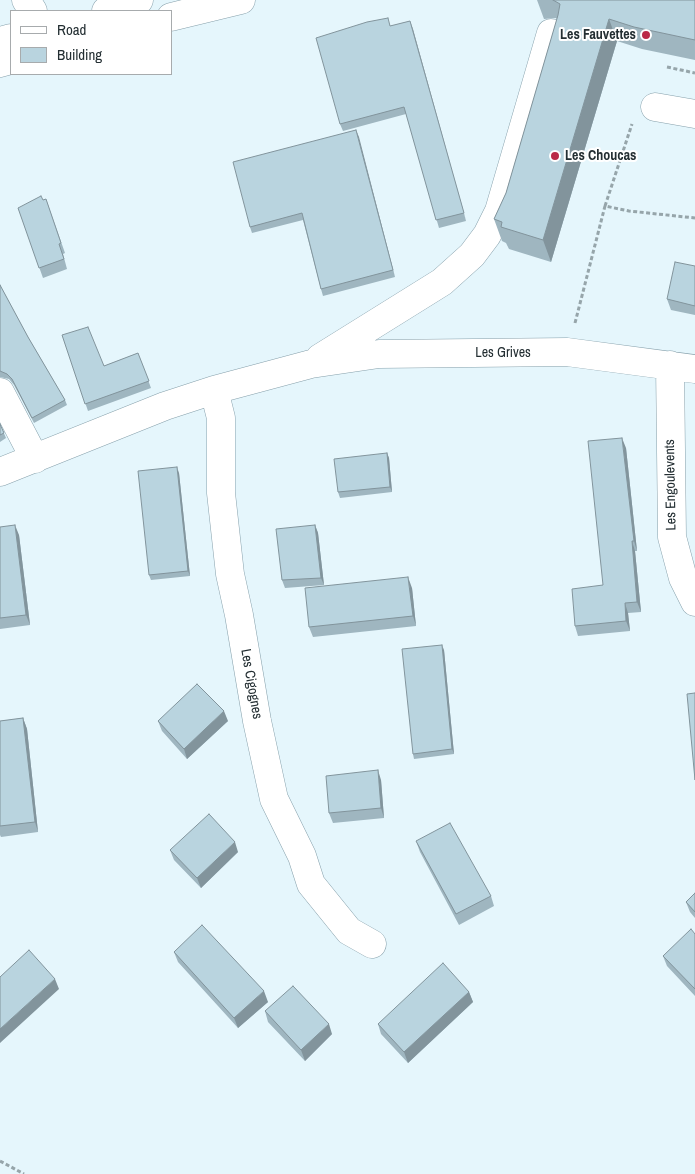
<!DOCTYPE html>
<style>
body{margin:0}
#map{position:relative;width:695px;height:1174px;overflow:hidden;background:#e5f6fc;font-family:"Archivo Narrow",sans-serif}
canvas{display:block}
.legend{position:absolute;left:10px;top:10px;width:162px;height:65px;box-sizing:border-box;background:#fff;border:1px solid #a7abad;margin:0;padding:6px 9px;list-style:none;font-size:15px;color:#232e32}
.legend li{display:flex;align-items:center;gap:10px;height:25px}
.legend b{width:25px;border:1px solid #a7abad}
</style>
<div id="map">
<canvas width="695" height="1174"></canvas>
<ul class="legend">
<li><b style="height:6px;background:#fff"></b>Road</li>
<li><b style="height:14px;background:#b9d4df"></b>Building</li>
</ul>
</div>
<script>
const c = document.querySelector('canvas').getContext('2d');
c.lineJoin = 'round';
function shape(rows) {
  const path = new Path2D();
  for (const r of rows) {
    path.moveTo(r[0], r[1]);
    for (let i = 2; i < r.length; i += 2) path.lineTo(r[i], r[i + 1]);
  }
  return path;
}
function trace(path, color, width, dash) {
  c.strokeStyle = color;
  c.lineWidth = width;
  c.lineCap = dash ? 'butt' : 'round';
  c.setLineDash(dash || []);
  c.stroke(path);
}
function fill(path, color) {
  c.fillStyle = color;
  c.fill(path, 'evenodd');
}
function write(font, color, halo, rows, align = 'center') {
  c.font = font + ' "Archivo Narrow",sans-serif';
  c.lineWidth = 4;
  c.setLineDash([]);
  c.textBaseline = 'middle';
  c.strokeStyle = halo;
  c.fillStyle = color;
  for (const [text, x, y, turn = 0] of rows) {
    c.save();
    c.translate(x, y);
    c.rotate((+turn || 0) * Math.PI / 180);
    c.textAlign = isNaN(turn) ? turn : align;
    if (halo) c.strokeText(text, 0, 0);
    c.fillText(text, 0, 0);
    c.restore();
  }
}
const path = shape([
 [667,67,695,73],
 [605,206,632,124],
 [575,323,605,206,629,211,695,218],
 [0,1161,24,1174]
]);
const minor = shape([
 [26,0,33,11],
 [106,11,139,0],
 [171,17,241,0],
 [0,41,11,38],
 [0,63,11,60],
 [655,107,695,114],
 [320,358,442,282,472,255,487,235,499,211,551,33],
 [670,365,672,537,683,578,695,602],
 [214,390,221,418,221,493,230,574,239,615,257,721,274,799,302,856,311,884,349,931,372,944],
 [0,392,35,459],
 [0,472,165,406,214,390,311,364,379,354,567,352,695,369]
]);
const wall = shape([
 [537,0,695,0,695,60,642,49,617,41,551,262,509,249,506,243,502,241,494,219,506,193,557,19,556,18,544,19],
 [410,21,466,221,439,228,406,114,343,131,340,124,391,26],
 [356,130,395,277,323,296,321,289,303,220,252,233,250,227],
 [46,199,65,253,63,254,67,269,43,278,18,208],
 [695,266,695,315,671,310,667,299],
 [0,285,28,337,65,400,67,405,34,423,14,385,9,379,0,377],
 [62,335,104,366,138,353,151,388,88,411],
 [0,424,6,438,0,442],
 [626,448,637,551,635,551,641,612,628,613,630,631,578,636,575,626,603,585],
 [387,453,389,458,392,492,340,498,338,492],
 [179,473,190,576,151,580,149,575],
 [315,525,318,533,324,585,285,588,282,580],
 [0,527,19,535,30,625,0,629],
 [412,588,416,626,313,637,309,627],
 [444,650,454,754,414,759,413,754],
 [23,718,27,729,38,832,1,837,0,835,0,721],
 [158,721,228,721,187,759,162,731],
 [381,780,384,818,333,823,329,813],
 [416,841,491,896,494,906,459,925,420,852],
 [170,850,238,852,201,888,174,860],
 [695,893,695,918,690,912,686,902],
 [695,934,695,996,667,966,663,956],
 [174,952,268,1002,238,1028,178,962],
 [469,992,473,1002,408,1063,381,1034,378,1024],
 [265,1011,332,1034,305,1061,268,1022]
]);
const shadedWall = shape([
 [609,19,617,41,551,262,543,240],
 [410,21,413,29,466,221,464,213],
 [356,130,359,137,395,277,393,270],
 [622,438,626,448,637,551,634,541],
 [387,453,389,458,392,492,390,487],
 [177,467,179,473,190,576,188,571],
 [15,525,19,535,30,625,26,615],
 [315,525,318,533,324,585,321,578],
 [632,541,635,551,641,612,637,602],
 [408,577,412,588,416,626,413,616],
 [625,603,628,613,630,631,626,621],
 [442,645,444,650,454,754,452,749],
 [224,711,228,721,187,759,184,749],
 [23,718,27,729,38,832,35,822],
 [378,770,381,780,384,818,381,808],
 [235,842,238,852,201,888,197,878],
 [55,979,59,989,0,1043,0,1029],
 [264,991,268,1002,238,1028,234,1018],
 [469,992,473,1002,408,1063,404,1052],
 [329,1024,332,1034,305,1061,301,1050]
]);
const building = shape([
 [553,0,695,0,695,40,634,27,609,19,543,240,501,227,502,222,494,219,506,193,558,15,560,4,553,0],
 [388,18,390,26,410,21,464,213,436,220,404,107,340,124,316,38,367,22,388,18],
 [356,130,393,270,321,289,302,213,250,227,233,162,356,130],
 [41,196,43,200,46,199,61,243,59,244,64,259,39,268,18,208,41,196],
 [675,262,695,266,695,306,667,299,675,262],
 [0,285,28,337,65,400,32,418,12,379,7,374,0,371,0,285],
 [88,327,104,366,138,353,149,381,85,404,62,335,88,327],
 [0,424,4,433,0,435,0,424],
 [622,438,634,541,632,541,637,602,625,603,626,621,575,626,572,589,603,585,588,441,622,438],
 [387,453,390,487,338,492,334,459,387,453],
 [177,467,188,571,149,575,138,471,177,467],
 [15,525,26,615,0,618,0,527,15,525],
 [315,525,321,578,282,580,276,529,315,525],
 [408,577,413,616,309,627,305,588,408,577],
 [442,645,452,749,413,754,402,649,442,645],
 [197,684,224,711,184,749,158,721,197,684],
 [695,693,695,780,687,694,695,693],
 [23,718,35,822,0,826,0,721,23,718],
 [378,770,381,808,329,813,326,776,378,770],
 [209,814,235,842,197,878,170,850,209,814],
 [450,823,491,896,456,914,416,841,450,823],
 [695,893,695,912,686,902,695,893],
 [202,925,264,991,234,1018,174,952,202,925],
 [691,929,695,934,695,989,663,956,691,929],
 [29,950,55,979,0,1029,0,977,29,950],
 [443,963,469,992,404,1052,378,1024,443,963],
 [293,986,329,1024,301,1050,265,1011,293,986]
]);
const markers = [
 [646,35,5,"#ba2947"],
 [555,156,5,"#ba2947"]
];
const poiNames = [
 ["Les Fauvettes",636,35],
 ["Les Choucas",565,156,"left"]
];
const streetNames = [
 ["Les Grives",503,353],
 ["Les Engoulevents",671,485,-91],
 ["Les Cigognes",251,684,80]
];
trace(minor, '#86a0ab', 29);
trace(path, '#96a5aa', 3, [4, 2.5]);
trace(minor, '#fff', 28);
fill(wall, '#9fb6c0');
fill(shadedWall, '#82949c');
fill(building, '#b9d4df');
trace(building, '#82949c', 1);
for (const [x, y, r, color] of markers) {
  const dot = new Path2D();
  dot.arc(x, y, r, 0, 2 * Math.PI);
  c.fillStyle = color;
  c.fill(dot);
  trace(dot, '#fff', 2);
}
write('bold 14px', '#232e32', '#fff', poiNames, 'right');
write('14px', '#232e32', '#fff', streetNames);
</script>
